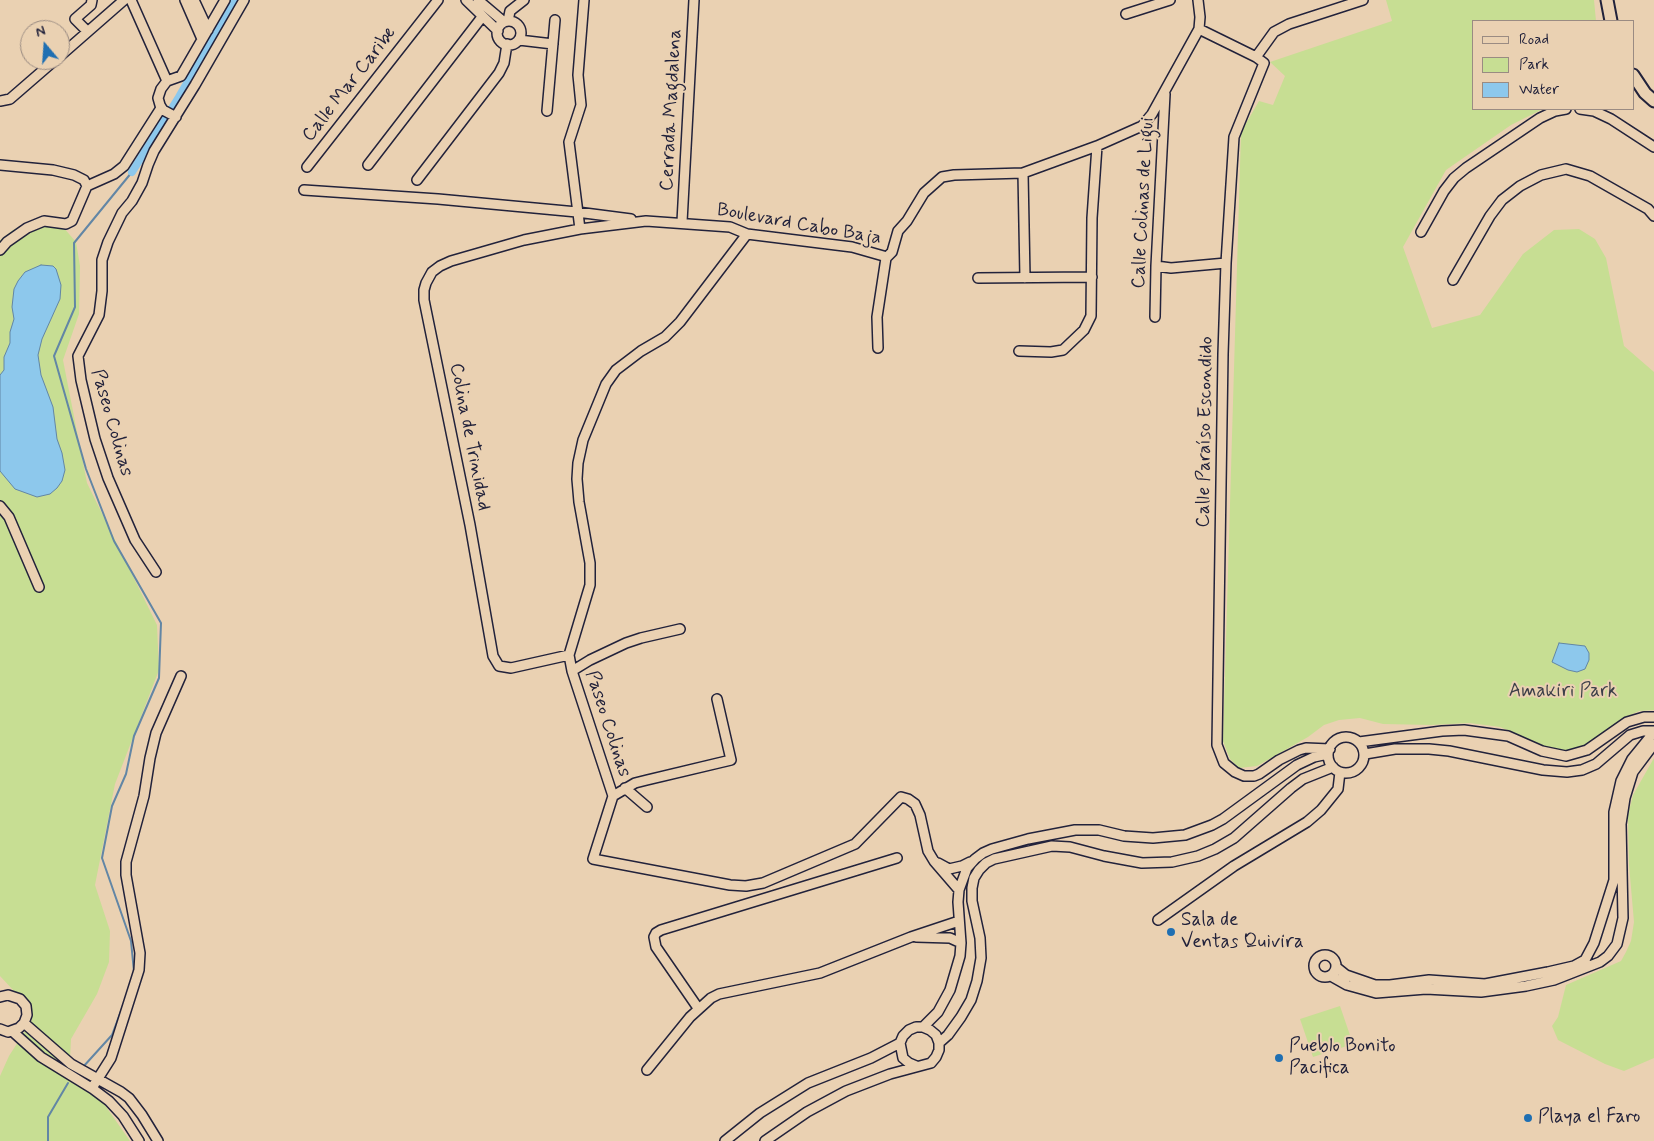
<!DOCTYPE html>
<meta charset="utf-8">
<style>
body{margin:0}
#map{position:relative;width:1654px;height:1141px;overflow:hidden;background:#ead1b2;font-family:Mynerve,sans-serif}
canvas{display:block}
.legend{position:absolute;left:1472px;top:20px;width:162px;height:90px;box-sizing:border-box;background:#ead1b2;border:1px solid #9a8b82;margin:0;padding:6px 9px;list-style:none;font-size:15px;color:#22223b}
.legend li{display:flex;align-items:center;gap:10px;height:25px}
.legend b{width:25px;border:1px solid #9a8b82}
.north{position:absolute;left:20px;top:20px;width:50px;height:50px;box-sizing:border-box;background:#ead1b2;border:1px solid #9a8b82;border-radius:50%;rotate:342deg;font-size:14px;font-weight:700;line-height:20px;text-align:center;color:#22223b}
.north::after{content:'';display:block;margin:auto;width:18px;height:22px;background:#1f6fb2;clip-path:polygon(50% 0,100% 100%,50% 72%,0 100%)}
</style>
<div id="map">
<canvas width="1654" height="1141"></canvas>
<ul class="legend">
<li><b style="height:6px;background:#ead1b2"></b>Road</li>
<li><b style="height:14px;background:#c7de93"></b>Park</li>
<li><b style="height:14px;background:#8dc8ec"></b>Water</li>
</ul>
<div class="north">N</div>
</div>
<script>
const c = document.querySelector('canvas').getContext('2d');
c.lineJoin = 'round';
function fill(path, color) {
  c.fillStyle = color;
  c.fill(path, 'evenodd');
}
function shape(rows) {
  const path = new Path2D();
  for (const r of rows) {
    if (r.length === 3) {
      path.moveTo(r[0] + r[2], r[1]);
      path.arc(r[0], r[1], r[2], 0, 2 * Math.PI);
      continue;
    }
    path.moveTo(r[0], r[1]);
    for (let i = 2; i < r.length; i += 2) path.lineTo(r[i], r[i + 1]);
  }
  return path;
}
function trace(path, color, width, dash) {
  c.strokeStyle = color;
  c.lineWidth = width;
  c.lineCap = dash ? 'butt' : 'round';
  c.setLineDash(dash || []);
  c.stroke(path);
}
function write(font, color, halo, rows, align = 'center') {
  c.font = font + ' Mynerve,sans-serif';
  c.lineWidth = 4;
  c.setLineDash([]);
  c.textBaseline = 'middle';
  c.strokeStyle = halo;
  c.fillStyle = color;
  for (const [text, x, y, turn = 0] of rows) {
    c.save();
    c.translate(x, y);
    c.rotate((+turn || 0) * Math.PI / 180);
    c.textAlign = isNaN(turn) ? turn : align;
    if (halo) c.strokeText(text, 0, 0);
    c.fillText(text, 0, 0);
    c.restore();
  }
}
const green = shape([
 [1386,0,1594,0,1596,21,1473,21,1473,109,1543,109,1511,125,1446,170,1403,247,1432,328,1480,315,1523,254,1554,230,1579,229,1595,239,1606,258,1624,346,1654,372,1654,710,1639,711,1626,717,1580,750,1567,752,1556,751,1500,727,1469,723,1431,725,1383,724,1360,718,1339,720,1324,725,1308,737,1257,766,1239,768,1230,759,1223,741,1241,132,1259,101,1273,105,1285,76,1270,62,1392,21],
 [38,218,57,220,76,242,80,266,79,314,63,360,87,483,157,625,159,670,115,784,95,885,110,931,109,962,97,994,71,1039,69,1081,102,1101,130,1141,0,1141,0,1076,9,1056,32,1020,26,1001,14,991,0,976,0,240,13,230],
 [1654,758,1654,1058,1624,1071,1605,1064,1558,1040,1552,1026,1558,1017,1566,985,1621,961,1626,952,1631,941,1634,922,1629,865,1628,815,1633,795],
 [1340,1006,1353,1044,1313,1057,1300,1019]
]);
const water = shape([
 [41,265,53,266,56,269,61,285,60,299,42,339,38,355,41,375,53,407,57,439,62,453,65,470,62,481,57,488,50,494,37,497,15,489,0,471,0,375,4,370,4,357,10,343,10,332,14,319,12,307,14,289,18,281,25,272,41,265],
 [1559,643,1585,646,1589,653,1589,660,1585,669,1577,672,1568,670,1552,662,1559,643]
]);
const stream = shape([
 [132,172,74,243,75,307,54,356,86,469,114,541,161,623,159,678,134,736,126,774,112,806,102,858,131,941,134,972],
 [83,1067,112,1035,124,1003],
 [48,1141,48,1117,68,1083]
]);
const canal = shape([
 [132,172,179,97,235,0]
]);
const minor = shape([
 [131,0,167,81],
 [185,0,202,39],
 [194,0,208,30],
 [466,0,498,31],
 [478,0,504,22],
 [1126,14,1170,0],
 [508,21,510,11,524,0],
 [509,33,12],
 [1199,29,1256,57,1264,63,1234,137,1226,263,1223,354,1217,745,1224,763,1235,772,1244,776,1254,776,1259,774,1279,760,1299,750,1306,748,1330,749],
 [87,31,75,19,91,5,92,0],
 [519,40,553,44],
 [60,56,124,0],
 [1256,57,1274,32,1289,24,1363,0],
 [0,101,10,99,55,60],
 [1580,109,1594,111,1611,119,1654,147],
 [547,111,555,20],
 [176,117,163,110,160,105,158,98,161,89,167,81,181,76,225,0],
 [0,165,53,170,74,175,84,180,87,186,72,221,66,224,44,221,27,228,7,242,0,250],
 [368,165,482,17],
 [307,167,438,0],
 [1023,173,1025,278],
 [417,180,499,73,504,63,507,44],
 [87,186,114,174,124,166,161,108],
 [304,190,438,199,577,212,631,219],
 [682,222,694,0],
 [580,229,569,142,581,105,578,75,584,0],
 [1421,232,1444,191,1454,178,1466,168,1540,118,1555,111,1566,109],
 [747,234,680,322,665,337,641,351,616,370,606,384,583,440,578,463,577,479,579,502,590,563,590,585,569,655,572,671,613,796,593,859,730,885,746,886,763,883,855,844,901,797,908,799,915,804,920,815,928,851,934,861,959,890],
 [1156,266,1171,268,1226,263],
 [978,278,1092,277],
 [1453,280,1490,216,1502,200,1520,186,1541,175,1566,169,1590,176,1648,209,1654,216],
 [1155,317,1156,266,1165,94],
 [878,348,877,317,886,258],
 [1019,351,1051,352,1063,350,1084,330,1091,316,1092,218,1097,146],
 [0,506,9,517,39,587],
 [156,572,135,540,108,478,95,439,81,380,78,356,99,315,102,291,102,260,108,242,122,213,132,201,142,183,148,165,154,151,195,85,244,0],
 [569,655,511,668,499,666,493,656,470,525,424,300,424,290,426,283,432,272,440,266,451,261,524,240,580,229,646,221,730,227,747,234,852,247,887,257,892,252,898,231,907,221,924,193,942,177,954,175,1023,173,1097,146,1142,126,1152,114,1199,29,1200,17,1198,0],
 [572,671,590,660,626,643,641,638,680,629],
 [1346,755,18],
 [1359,742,1442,731,1464,730,1508,736,1542,751,1566,756,1587,750,1627,722,1644,717,1654,717],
 [1365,754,1395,749,1429,749,1449,751,1543,770,1567,772,1582,770,1596,764,1630,735,1643,731,1654,731],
 [625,788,647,807],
 [613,796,635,783,647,780,731,760,717,699],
 [938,863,949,869,962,866,970,862],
 [1158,920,1234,866,1307,822,1321,810,1338,789,1340,772],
 [916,937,950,938,961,943],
 [1325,966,11],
 [1336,967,1346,975,1375,985,1390,985,1429,980,1485,984,1548,972,1574,966,1585,960,1594,943,1614,880,1614,812,1621,781,1632,759,1654,732],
 [1331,976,1347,985,1376,993,1426,989,1481,992,1526,986,1554,980,1600,962,1608,956,1617,944,1623,918,1621,824,1625,798,1633,772,1654,744],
 [0,997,8,995,20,999,26,1006,27,1015,24,1023,19,1028,8,1032,0,1029],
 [698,1008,656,947,654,937,656,933,661,930,897,858],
 [24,1023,71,1064,121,1092,129,1098,142,1115,158,1141],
 [923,1027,938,1012,950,990,960,956,961,943,958,902,959,890,967,868,975,859,983,853,992,849,1028,839,1075,830,1099,830,1124,836,1153,838,1185,835,1212,825,1223,819,1297,765,1314,757,1328,754],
 [12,1031,41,1057,93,1089,109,1101,123,1116,139,1141],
 [939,1043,948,1035,961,1017,971,1000,977,981,981,958,980,938,972,901,972,888,974,878,979,870,986,863,994,859,1052,846,1070,847,1104,856,1142,863,1172,862,1198,856,1215,849,1234,838,1291,788,1303,779,1333,767],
 [647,1070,690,1017,711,998,719,994,820,973,911,937,959,921],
 [92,1088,111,1058,139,970,140,953,126,875,126,862,144,796,150,758,156,733,181,676],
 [725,1141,760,1113,808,1083,871,1058,900,1043],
 [765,1141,807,1112,846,1091,890,1074,931,1063,936,1057,939,1050,939,1043,936,1035,930,1030,923,1027,916,1027,909,1030,903,1036,900,1043,903,1058,909,1063,916,1066]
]);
const tertiary = shape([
 [1607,0,1611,21],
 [1633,75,1645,93,1654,101]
]);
const markers = [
 [1171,932,5,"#1f6fb2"],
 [1279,1058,5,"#1f6fb2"],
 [1528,1118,5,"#1f6fb2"]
];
const streetNames = [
 ["Calle Mar Caribe",350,85,-52],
 ["Cerrada Magdalena",672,110,-87],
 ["Calle Colinas de Ligui",1144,203,-87],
 ["Boulevard Cabo Baja",799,225,10],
 ["Paseo Colinas",111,423,74],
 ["Calle Paraíso Escondido",1206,432,-89],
 ["Colina de Trinidad",469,437,79],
 ["Paseo Colinas",607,724,72]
];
const parkNames = [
 ["Amakiri Park",1563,692]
];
const poiNames = [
 ["Sala de",1181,921],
 ["Ventas Quivira",1181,943],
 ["Pueblo Bonito",1289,1047],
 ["Pacifica",1289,1069],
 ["Playa el Faro",1538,1118]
];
fill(green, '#c7de93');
fill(water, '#8dc8ec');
trace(water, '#6286a5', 1);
trace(stream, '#6286a5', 2);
trace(canal, '#8dc8ec', 8);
trace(minor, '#22223b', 12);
trace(tertiary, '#22223b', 15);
trace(minor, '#ead1b2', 9);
trace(tertiary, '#ead1b2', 11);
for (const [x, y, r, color] of markers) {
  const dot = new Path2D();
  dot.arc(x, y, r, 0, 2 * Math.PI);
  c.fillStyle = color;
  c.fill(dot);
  trace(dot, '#ead1b2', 2);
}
write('19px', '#22223b', '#ead1b2', streetNames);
write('19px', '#3b3e48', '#ead1b2', parkNames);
write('19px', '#22223b', '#ead1b2', poiNames, 'left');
</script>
